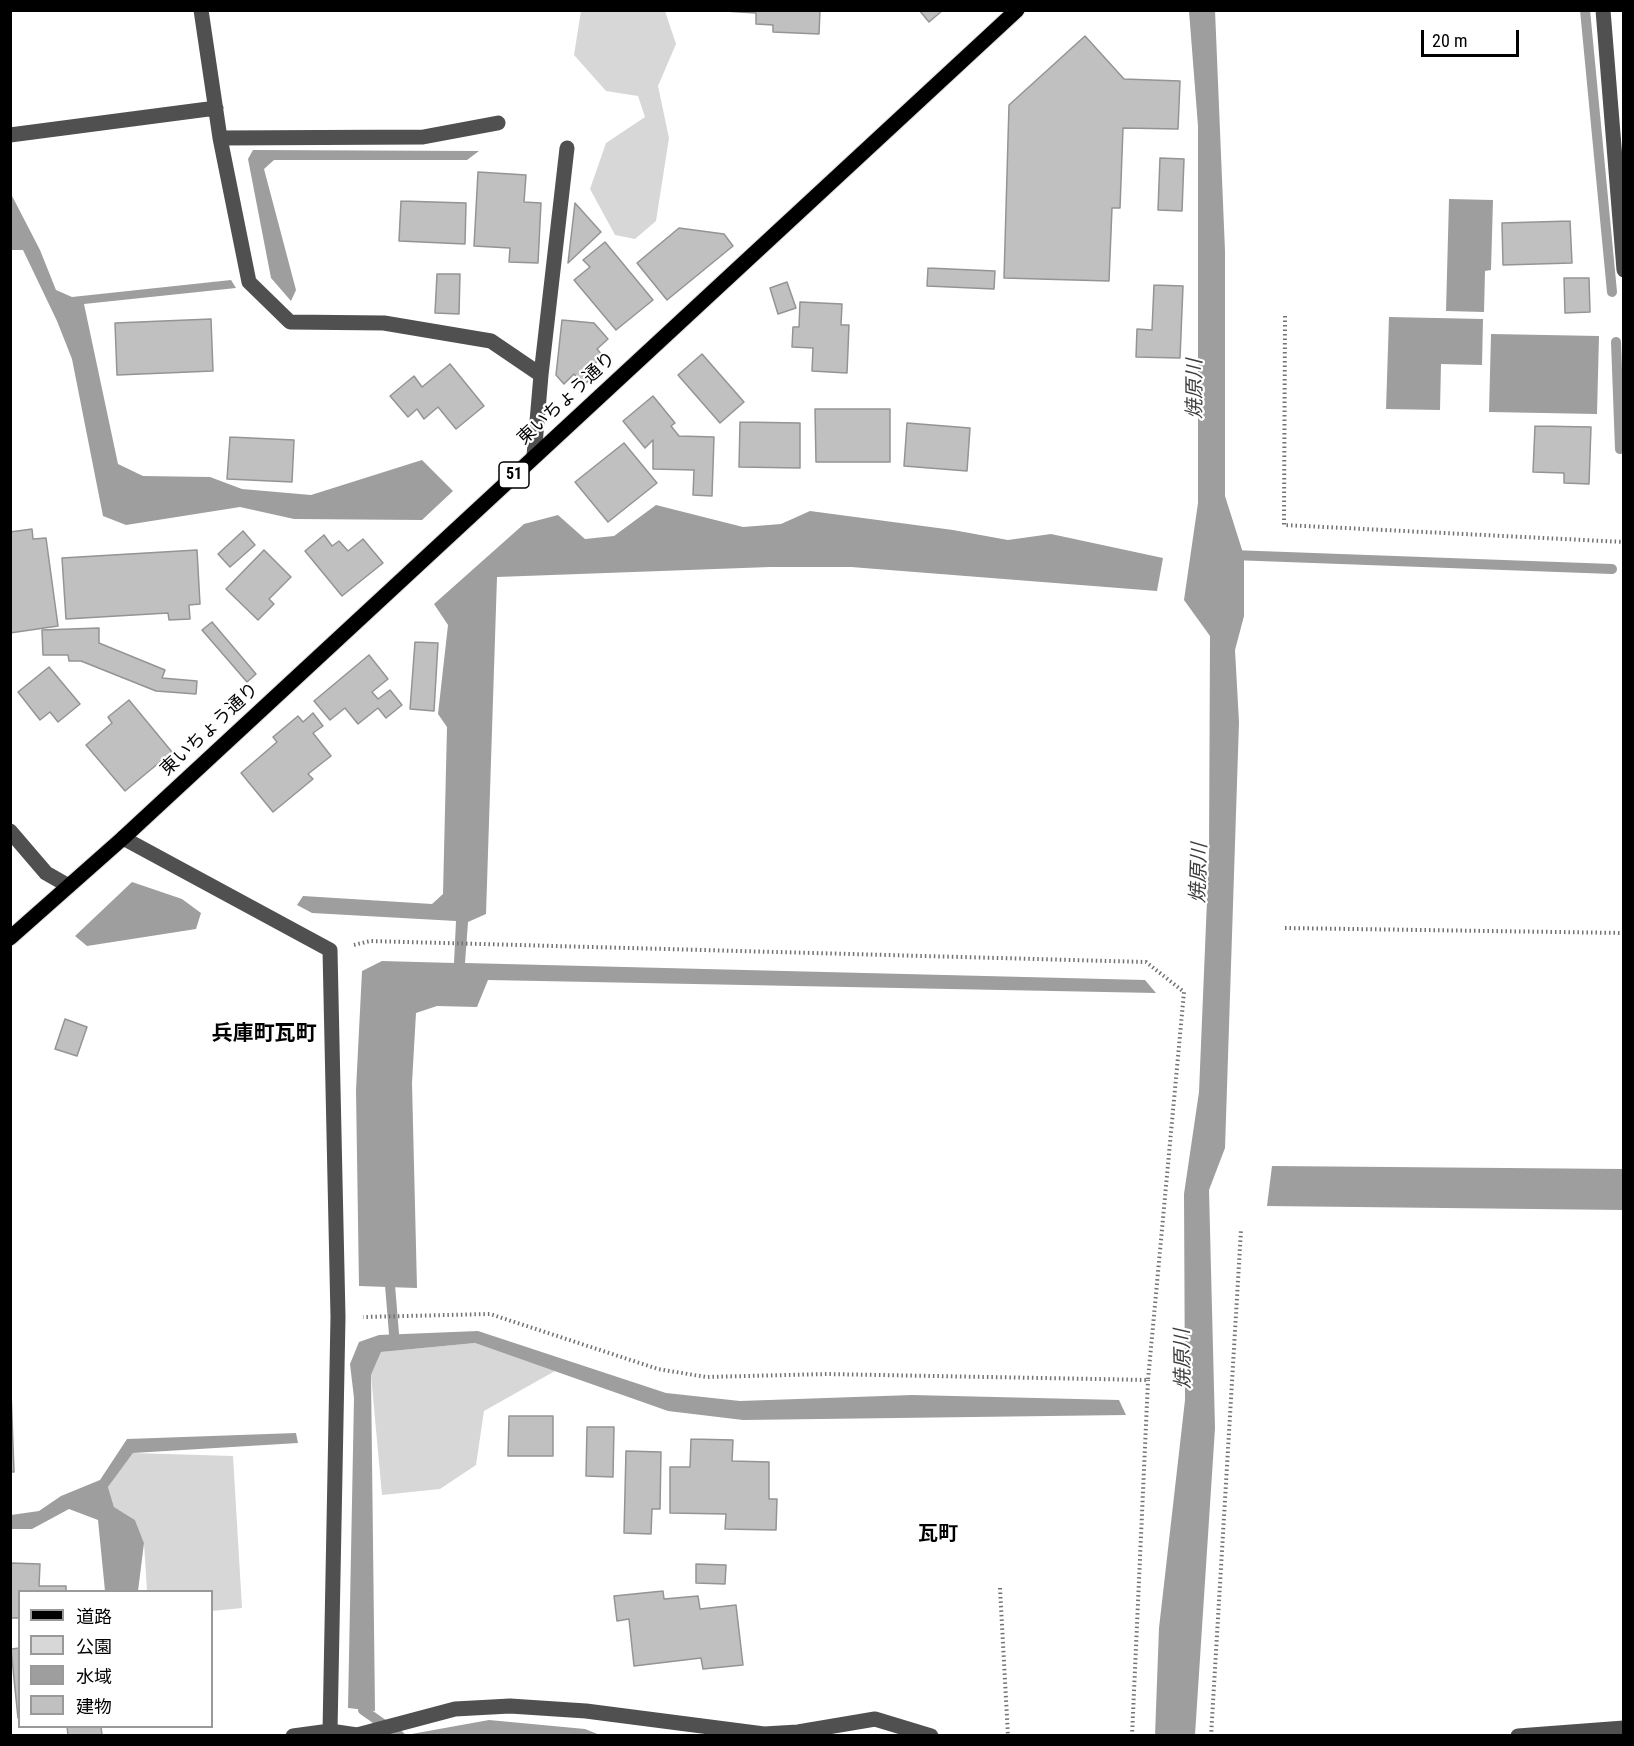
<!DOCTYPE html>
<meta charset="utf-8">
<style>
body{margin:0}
#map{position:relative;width:1634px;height:1746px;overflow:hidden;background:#fff;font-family:"Roboto Condensed","Noto Sans JP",sans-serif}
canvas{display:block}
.frame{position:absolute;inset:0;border:12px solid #000;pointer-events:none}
.legend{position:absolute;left:18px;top:1590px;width:195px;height:138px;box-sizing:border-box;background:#fff;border:2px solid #999;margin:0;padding:8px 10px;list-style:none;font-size:18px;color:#000}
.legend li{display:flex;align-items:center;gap:12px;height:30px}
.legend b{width:30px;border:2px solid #999}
.scale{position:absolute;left:1421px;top:30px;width:98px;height:27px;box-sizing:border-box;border:3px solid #000;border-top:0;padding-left:8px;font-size:18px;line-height:21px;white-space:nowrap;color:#000;-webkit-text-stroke:4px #fff;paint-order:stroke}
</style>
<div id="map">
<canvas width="1634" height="1746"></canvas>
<div class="frame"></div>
<ul class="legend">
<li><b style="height:8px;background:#000"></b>道路</li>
<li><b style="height:16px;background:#d7d7d7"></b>公園</li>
<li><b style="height:16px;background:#9e9e9e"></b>水域</li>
<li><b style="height:16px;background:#c0c0c0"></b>建物</li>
</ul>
<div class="scale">20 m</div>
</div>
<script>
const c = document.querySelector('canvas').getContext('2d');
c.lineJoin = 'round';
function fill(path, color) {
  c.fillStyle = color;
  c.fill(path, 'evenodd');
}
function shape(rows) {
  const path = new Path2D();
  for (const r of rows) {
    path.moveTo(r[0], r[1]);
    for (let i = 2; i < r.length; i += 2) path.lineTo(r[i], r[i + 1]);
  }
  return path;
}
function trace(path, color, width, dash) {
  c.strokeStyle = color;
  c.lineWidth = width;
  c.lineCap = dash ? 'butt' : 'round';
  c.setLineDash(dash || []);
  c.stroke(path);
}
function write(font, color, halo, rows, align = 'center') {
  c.font = font + ' "Roboto Condensed","Noto Sans JP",sans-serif';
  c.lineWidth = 4.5;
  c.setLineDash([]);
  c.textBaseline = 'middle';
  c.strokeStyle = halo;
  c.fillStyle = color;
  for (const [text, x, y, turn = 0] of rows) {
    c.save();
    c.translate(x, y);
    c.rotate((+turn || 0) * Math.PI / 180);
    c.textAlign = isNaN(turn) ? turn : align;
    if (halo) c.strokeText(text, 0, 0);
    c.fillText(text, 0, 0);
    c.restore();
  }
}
const green = shape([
 [581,11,665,11,676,44,658,86,669,138,656,221,635,239,615,235,590,189,606,143,645,117,638,96,606,91,574,55],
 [475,1343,555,1371,484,1411,476,1465,440,1489,382,1495,371,1375,381,1352],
 [133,1453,233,1456,242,1608,212,1611,212,1592,147,1591,144,1543,135,1520,114,1507,108,1487]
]);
const water = shape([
 [1215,10,1225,251,1225,496,1244,556,1244,616,1235,650,1239,722,1225,1148,1209,1190,1215,1428,1195,1735,1155,1736,1159,1628,1185,1400,1184,1194,1199,1092,1209,852,1210,636,1184,600,1198,503,1198,126,1189,11],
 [253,150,479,151,467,160,274,160,264,169,296,290,291,301,271,278,248,159],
 [10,192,40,250,56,290,72,297,231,280,236,288,84,304,118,464,143,476,210,477,242,489,311,495,422,460,453,491,422,520,294,519,240,507,126,525,103,516,72,359,57,321,23,250,11,250],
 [1449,199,1493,200,1491,270,1485,271,1484,312,1446,311],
 [1389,317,1483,319,1482,365,1441,364,1440,410,1386,409],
 [1491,334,1599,336,1597,414,1489,412],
 [656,505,743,527,781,524,810,511,953,530,1008,540,1051,534,1163,558,1157,591,851,567,770,567,497,577,486,914,468,922,465,963,1145,980,1156,993,488,980,477,1007,437,1006,416,1013,412,1083,417,1288,359,1286,356,1090,362,971,382,961,454,963,456,921,312,913,297,905,303,896,432,904,443,894,447,727,438,714,448,625,434,604,524,524,558,515,585,539,614,536],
 [132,882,182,899,201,913,196,929,87,946,75,936],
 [1272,1166,1623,1169,1623,1210,1267,1206],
 [478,1331,666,1393,740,1401,912,1395,1119,1400,1126,1415,743,1420,668,1411,475,1343,381,1352,371,1375,375,1711,348,1708,354,1398,350,1364,359,1342,379,1335],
 [296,1433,298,1443,133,1453,108,1487,114,1507,135,1520,144,1543,138,1591,105,1591,98,1520,69,1509,32,1529,11,1529,11,1515,39,1511,61,1496,100,1480,127,1439],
 [489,1720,585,1729,600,1735,406,1735]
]);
const stream = shape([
 [1585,10,1612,292],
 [1616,342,1620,449],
 [1232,555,1612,569],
 [389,1273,394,1334],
 [363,1710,400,1736]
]);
const building = shape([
 [708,10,820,10,819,34,773,32,773,25,756,24,756,13,708,10],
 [919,10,943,10,929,22,919,10],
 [1085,36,1124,79,1180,81,1178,129,1123,128,1120,208,1112,208,1109,281,1004,278,1009,105,1085,36],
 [1160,158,1184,159,1182,211,1158,210,1160,158],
 [478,172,526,175,524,202,541,203,538,263,509,262,510,248,474,246,478,172],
 [401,201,466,203,465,244,399,241,401,201],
 [575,203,601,232,568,263,575,203],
 [1570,221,1572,263,1503,265,1502,223,1570,221],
 [679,228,724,234,733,246,667,300,637,263,679,228],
 [605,242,653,300,616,330,574,280,590,267,583,260,605,242],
 [928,268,995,271,994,289,927,286,928,268],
 [437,274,460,274,459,314,435,313,437,274],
 [1564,278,1589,278,1590,312,1565,313,1564,278],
 [787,282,796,308,778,314,770,288,787,282],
 [1154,285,1183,286,1180,358,1136,357,1137,329,1152,330,1154,285],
 [800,302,842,304,841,325,849,325,847,373,812,371,813,348,792,347,793,327,799,327,800,302],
 [211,319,213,371,117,375,115,323,211,319],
 [562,320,594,323,608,339,597,349,603,356,595,364,600,370,584,385,574,374,564,384,556,375,562,320],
 [702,354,744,402,720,423,678,375,702,354],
 [450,364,484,406,456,429,438,407,424,419,417,409,408,417,390,396,414,376,422,387,450,364],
 [653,396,675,423,671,426,679,436,714,437,712,496,693,495,694,470,653,469,653,440,645,448,623,421,653,396],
 [815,409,890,409,890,462,816,462,815,409],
 [740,422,800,423,800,468,739,467,740,422],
 [907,423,970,428,967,471,904,466,907,423],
 [1535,426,1591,427,1589,484,1564,483,1564,473,1533,472,1535,426],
 [230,437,294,440,292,482,227,479,230,437],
 [624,443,657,483,608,522,575,482,624,443],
 [32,529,33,539,46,538,58,626,10,633,10,532,32,529],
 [243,531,255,545,230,567,218,554,243,531],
 [324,535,332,546,339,541,348,551,363,539,383,563,342,596,305,551,324,535],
 [197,550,200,604,189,605,190,619,169,620,168,613,66,619,62,558,197,550],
 [264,550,291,577,269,599,274,604,258,620,226,589,264,550],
 [212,622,256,674,247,682,202,630,212,622],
 [99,628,99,643,165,670,162,678,197,681,196,694,156,691,81,661,69,661,68,655,43,655,42,630,99,628],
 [415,642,438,643,434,711,410,709,415,642],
 [369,655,388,679,372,692,378,699,390,690,402,705,386,718,378,708,358,724,345,708,330,720,314,701,369,655],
 [49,667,80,704,58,722,50,712,40,720,18,692,49,667],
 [129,700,172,752,125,791,86,745,112,723,108,717,129,700],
 [313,713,323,726,313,733,331,756,308,774,313,779,273,812,241,773,277,742,273,737,298,716,303,722,313,713],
 [65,1019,87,1027,77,1056,55,1049,65,1019],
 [10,1364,14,1472,10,1472,10,1364],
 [509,1416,553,1416,553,1456,508,1456,509,1416],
 [587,1427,614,1427,613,1477,586,1476,587,1427],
 [691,1439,733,1440,732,1461,769,1462,769,1499,777,1499,776,1530,725,1529,726,1514,670,1513,670,1467,690,1467,691,1439],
 [626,1451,661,1452,660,1509,652,1509,651,1534,624,1533,626,1451],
 [10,1563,40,1564,39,1586,66,1586,66,1592,20,1592,20,1618,10,1618,10,1563],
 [696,1564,726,1565,725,1584,696,1583,696,1564],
 [663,1591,664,1599,698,1596,700,1609,736,1605,743,1665,703,1669,701,1658,634,1666,629,1619,617,1621,614,1596,663,1591],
 [20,1648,20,1718,18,1718,11,1649,20,1648],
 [67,1726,101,1726,102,1736,68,1736,67,1726]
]);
const path = shape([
 [1285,316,1284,525,1624,542],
 [1285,928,1624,933],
 [354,945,370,941,1146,962,1184,992,1148,1380,827,1374,706,1377,658,1369,490,1314,363,1317],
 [1000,1588,1008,1736],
 [1132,1736,1148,1380],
 [1211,1736,1241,1230]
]);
const minor = shape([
 [201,10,220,138,249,282,290,322,384,323,491,341,541,375,534,456],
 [1603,10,1624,270],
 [10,135,216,108],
 [220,138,423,137,498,123],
 [541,375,567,148],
 [10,831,46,873,67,885],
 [123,838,330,950,338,1317,330,1731,357,1735,455,1709,510,1706,586,1711,764,1734,798,1732,875,1719,931,1736],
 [293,1736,330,1731,331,1736],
 [1518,1736,1624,1728]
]);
const major = shape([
 [10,938,123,838,1017,10]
]);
const shields = [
 [514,475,30]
];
const shieldNames = [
 ["51",514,475]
];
const streetNames = [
 ["東いちょう通り",567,399,-43],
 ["東いちょう通り",210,730,-43]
];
const waterNames = [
 ["焼原川",1196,389,-90],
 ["焼原川",1200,873,-88],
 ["焼原川",1184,1359,-91]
];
const neighbourhoodNames = [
 ["瓦町",938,1535]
];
const quarterNames = [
 ["兵庫町瓦町",264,1035]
];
fill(green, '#d7d7d7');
fill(water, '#9e9e9e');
trace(stream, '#9e9e9e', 10);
fill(building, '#c0c0c0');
trace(building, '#949494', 1.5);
trace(major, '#dbdbdb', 17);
trace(path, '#727272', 4, [1.5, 3]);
trace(minor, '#505050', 15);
trace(major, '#000', 15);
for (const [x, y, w] of shields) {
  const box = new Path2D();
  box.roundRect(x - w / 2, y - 13, w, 26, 4.5);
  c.fillStyle = '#fff';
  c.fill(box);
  trace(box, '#000', 1.5);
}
write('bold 16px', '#000', null, shieldNames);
write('18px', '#000', '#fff', streetNames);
write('italic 20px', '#3f3f3f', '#fff', waterNames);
write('bold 20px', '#000', '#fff', neighbourhoodNames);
write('bold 21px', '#000', '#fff', quarterNames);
</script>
